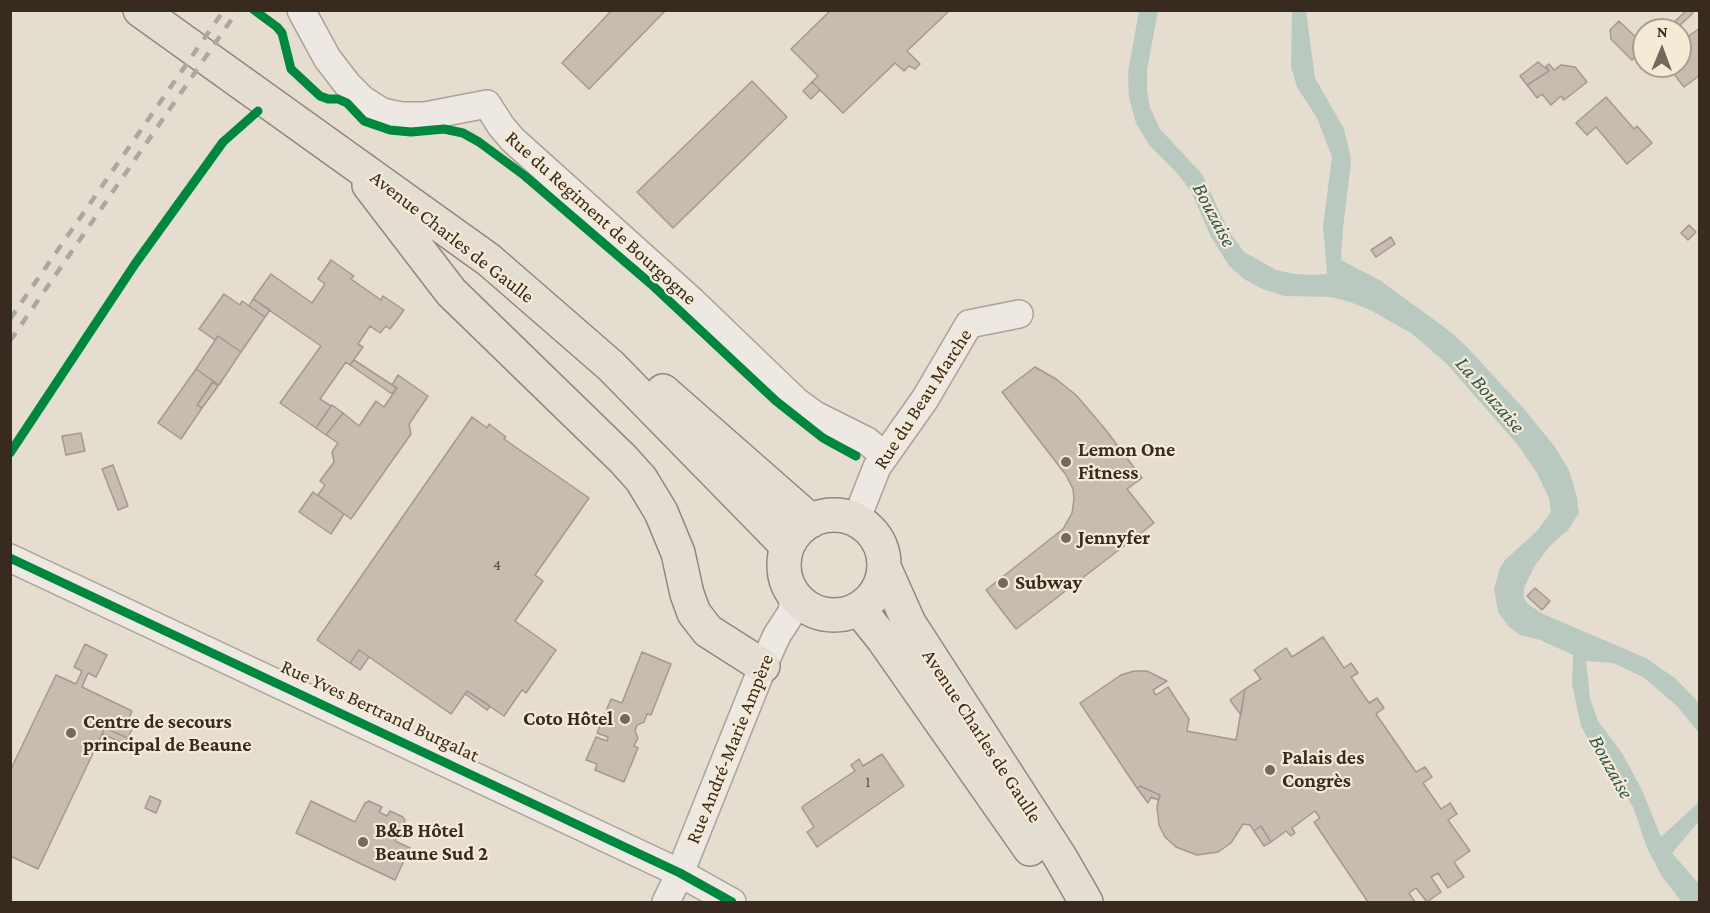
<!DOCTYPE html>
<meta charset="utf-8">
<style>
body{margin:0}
#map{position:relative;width:1710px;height:913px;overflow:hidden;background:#e5ddcf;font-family:"Crimson Pro",serif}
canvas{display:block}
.frame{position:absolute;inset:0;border:12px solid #392a20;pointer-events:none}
.north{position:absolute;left:1632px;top:18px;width:60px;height:60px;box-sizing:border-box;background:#f5ead6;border:2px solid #aa9d8d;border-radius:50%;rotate:1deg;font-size:16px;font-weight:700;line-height:24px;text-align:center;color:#392a20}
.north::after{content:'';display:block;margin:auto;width:21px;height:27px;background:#75695d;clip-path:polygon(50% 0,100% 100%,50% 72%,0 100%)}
</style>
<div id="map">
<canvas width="1710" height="913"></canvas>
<div class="frame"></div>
<div class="north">N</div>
</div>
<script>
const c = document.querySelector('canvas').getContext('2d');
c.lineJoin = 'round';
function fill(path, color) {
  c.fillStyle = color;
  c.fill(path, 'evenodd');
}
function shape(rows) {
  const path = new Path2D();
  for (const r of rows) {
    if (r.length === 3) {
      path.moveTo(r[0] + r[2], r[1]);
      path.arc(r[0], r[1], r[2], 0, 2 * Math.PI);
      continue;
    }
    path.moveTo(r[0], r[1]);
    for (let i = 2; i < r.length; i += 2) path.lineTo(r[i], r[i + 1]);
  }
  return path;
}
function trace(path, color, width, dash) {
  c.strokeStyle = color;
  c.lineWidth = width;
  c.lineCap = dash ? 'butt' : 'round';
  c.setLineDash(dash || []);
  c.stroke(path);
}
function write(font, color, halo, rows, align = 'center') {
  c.font = font + ' "Crimson Pro",serif';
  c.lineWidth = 4.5;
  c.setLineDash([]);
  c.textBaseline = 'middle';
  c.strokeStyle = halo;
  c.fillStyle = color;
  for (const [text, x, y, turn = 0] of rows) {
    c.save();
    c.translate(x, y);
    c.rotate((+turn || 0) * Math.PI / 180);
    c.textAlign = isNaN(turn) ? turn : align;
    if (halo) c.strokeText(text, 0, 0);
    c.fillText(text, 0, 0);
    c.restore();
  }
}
const water = shape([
 [1139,11,1158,11,1147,70,1147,89,1150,108,1160,129,1202,174,1228,230,1244,252,1276,270,1294,274,1312,275,1327,274,1323,226,1332,157,1317,118,1297,87,1291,67,1292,11,1306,11,1315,78,1344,129,1350,154,1351,162,1343,228,1341,260,1381,281,1448,330,1466,346,1524,409,1555,447,1569,470,1577,498,1579,513,1568,530,1549,547,1534,567,1524,588,1524,598,1528,604,1543,614,1646,658,1676,679,1699,703,1699,733,1677,706,1643,677,1613,663,1586,661,1590,698,1598,721,1622,753,1642,790,1661,837,1699,802,1699,821,1672,853,1699,884,1699,902,1682,902,1663,878,1647,848,1634,809,1614,775,1588,739,1581,726,1572,684,1573,655,1540,640,1520,635,1509,627,1498,612,1494,589,1500,568,1505,560,1537,531,1551,512,1549,498,1537,473,1517,444,1446,363,1411,333,1370,310,1350,302,1331,297,1284,296,1262,289,1244,279,1229,266,1211,237,1191,191,1177,173,1149,145,1136,123,1129,98,1128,72]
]);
const building = shape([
 [612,10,666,10,589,89,562,63,612,10],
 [831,10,950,10,907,51,920,64,915,69,909,66,904,71,895,63,843,113,812,82,818,76,791,49,831,10],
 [1687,10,1690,10,1693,13,1675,30,1671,25,1687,10],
 [1619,21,1644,45,1644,49,1632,60,1611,39,1610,30,1619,21],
 [1700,28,1700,75,1684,87,1668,66,1680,66,1680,42,1700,28],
 [1538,62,1549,71,1527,85,1520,76,1538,62],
 [1549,64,1554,70,1561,65,1575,67,1587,82,1564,100,1561,96,1551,105,1542,94,1537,98,1527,85,1549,71,1546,66,1549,64],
 [752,81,787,117,673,228,637,192,752,81],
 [812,82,820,90,811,99,803,91,812,82],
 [1606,97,1634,129,1637,126,1652,143,1627,164,1596,127,1587,135,1576,123,1606,97],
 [1689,225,1696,232,1688,240,1681,233,1689,225],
 [1391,237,1395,244,1376,257,1371,250,1391,237],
 [331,260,354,276,351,279,381,300,383,296,404,310,390,329,386,326,380,333,370,326,358,344,363,347,350,365,346,362,320,399,331,406,316,428,280,403,321,346,253,299,271,274,312,303,325,284,318,279,331,260],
 [224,294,240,305,242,301,265,317,241,352,218,336,215,340,199,329,224,294],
 [253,299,270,310,265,317,249,306,253,299],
 [218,336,241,352,219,385,196,369,218,336],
 [354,360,397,388,392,394,350,365,354,360],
 [1035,367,1056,379,1076,395,1105,429,1142,478,1127,489,1154,523,1016,629,986,590,1063,529,1072,513,1074,499,1073,489,1066,475,1002,392,1035,367],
 [196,369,213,381,197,405,202,408,181,439,158,423,196,369],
 [398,375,428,396,409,424,411,434,351,519,318,495,325,485,320,481,334,462,332,452,338,443,326,435,343,413,359,426,376,401,384,407,397,388,392,385,398,375],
 [213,382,218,386,202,408,197,405,213,382],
 [332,405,343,413,326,435,316,428,332,405],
 [472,417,487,428,489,424,506,437,504,439,589,498,535,575,543,581,515,621,556,650,526,693,522,690,504,716,467,691,451,714,359,650,350,663,317,640,472,417],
 [81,433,85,451,66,455,62,436,81,433],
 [113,465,128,506,118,510,102,469,113,465],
 [313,492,344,514,331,534,299,512,313,492],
 [1535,588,1550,601,1542,610,1527,596,1535,588],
 [1323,637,1344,668,1351,663,1358,673,1351,677,1369,703,1377,698,1384,708,1376,714,1416,772,1425,767,1432,777,1423,783,1441,809,1450,803,1457,814,1448,820,1470,851,1454,862,1464,877,1448,888,1438,873,1431,877,1441,892,1427,902,1416,888,1409,893,1415,902,1368,902,1314,822,1320,818,1315,811,1292,828,1295,833,1291,836,1286,831,1271,842,1261,826,1254,831,1250,825,1243,824,1231,843,1218,852,1197,855,1176,847,1165,837,1159,825,1157,807,1160,795,1140,786,1137,788,1080,703,1121,675,1134,671,1147,671,1167,681,1153,690,1156,695,1168,687,1189,719,1187,731,1236,740,1245,689,1261,679,1254,670,1286,648,1292,657,1323,637],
 [85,644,107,655,96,677,88,673,82,687,132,711,128,721,134,724,128,738,105,728,38,869,10,856,10,771,56,675,76,684,82,671,74,667,85,644],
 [359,650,369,657,360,670,350,663,359,650],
 [642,652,671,664,651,715,647,714,644,722,637,725,635,731,638,738,634,746,638,748,624,782,595,770,597,764,586,760,596,737,607,741,608,737,597,733,611,699,622,703,642,652],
 [1245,689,1241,715,1230,700,1245,689],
 [467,691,490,706,487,710,465,694,467,691],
 [105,728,128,738,125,744,102,734,105,728],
 [882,754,904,786,817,847,807,832,814,827,802,808,803,806,855,771,851,765,859,759,863,766,882,754],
 [1140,786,1160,795,1158,800,1151,797,1148,803,1137,788,1140,786],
 [150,796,161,801,156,813,145,808,150,796],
 [311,801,355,822,365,803,369,801,382,807,379,812,387,816,390,811,403,817,405,821,395,841,410,848,395,880,296,833,311,801],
 [1261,826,1271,842,1264,846,1254,831,1261,826]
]);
const minor = shape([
 [301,10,327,58,347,84,363,100,382,112,401,116,425,116,487,104,501,126,513,140,692,301,796,401,815,415,867,441,885,456],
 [856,520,877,467,925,399,969,324,1019,314],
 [10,558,680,873,732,902],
 [666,902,680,873,763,666,777,635,792,612,794,596]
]);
const major = shape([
 [140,10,489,260,611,366,787,546],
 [369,185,451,292,623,459,641,479,661,512,678,553,687,594,694,613,708,631,763,666],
 [663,391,811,521],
 [834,565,50],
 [884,567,909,623,1060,857,1086,902],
 [859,609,883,639,1030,849]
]);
const rail = shape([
 [10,319,224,10],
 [10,341,238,10]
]);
const cycleway = shape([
 [254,10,277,27,282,33,291,69,320,96,328,99,338,99,347,103,364,121,390,130,411,132,444,129,463,133,479,142,525,176,651,284,776,401,823,438,856,456],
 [10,453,135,264,223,142,258,111],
 [10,558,680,873,732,902]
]);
const markers = [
 [1066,462,6,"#75695d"],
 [1066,538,6,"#75695d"],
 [1003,583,6,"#75695d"],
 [625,719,6,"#75695d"],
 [71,733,6,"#75695d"],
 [1270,770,6,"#75695d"],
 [363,842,6,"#75695d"]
];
const numberNames = [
 ["4",497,565],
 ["1",868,782]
];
const streetNames = [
 ["Rue du Regiment de Bourgogne",601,218,42],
 ["Avenue Charles de Gaulle",452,237,38],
 ["Rue du Beau Marche",923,399,-57],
 ["Rue Yves Bertrand Burgalat",380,711,25],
 ["Avenue Charles de Gaulle",982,736,57],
 ["Rue André-Marie Ampère",730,749,-68]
];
const poiNames = [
 ["Lemon One",1078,450],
 ["Fitness",1078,473],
 ["Jennyfer",1078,538],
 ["Subway",1015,583],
 ["Coto Hôtel",613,719,"right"],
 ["Centre de secours",83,722],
 ["principal de Beaune",83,745],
 ["Palais des",1282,758],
 ["Congrès",1282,781],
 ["B&B Hôtel",375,831],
 ["Beaune Sud 2",375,854]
];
const waterNames = [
 ["Bouzaise",1214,215,62],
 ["La Bouzaise",1490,395,49],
 ["Bouzaise",1611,767,61]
];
fill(water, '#bac9bf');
fill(building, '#c8bbb0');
trace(building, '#a5988e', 1.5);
trace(minor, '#aaa298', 30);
trace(major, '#90887f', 36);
trace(minor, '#ede8e1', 27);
trace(major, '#e4ded2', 33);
trace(rail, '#ada7a1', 4.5, [10, 10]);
trace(cycleway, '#00873e', 9);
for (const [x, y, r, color] of markers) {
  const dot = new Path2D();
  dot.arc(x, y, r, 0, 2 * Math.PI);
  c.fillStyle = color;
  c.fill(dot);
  trace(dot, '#f5ead6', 2);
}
write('16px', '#5d4e44', null, numberNames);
write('20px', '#392a20', '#f5ead6', streetNames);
write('bold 20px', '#392a20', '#f5ead6', poiNames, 'left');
write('italic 21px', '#305853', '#f5ead6', waterNames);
</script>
